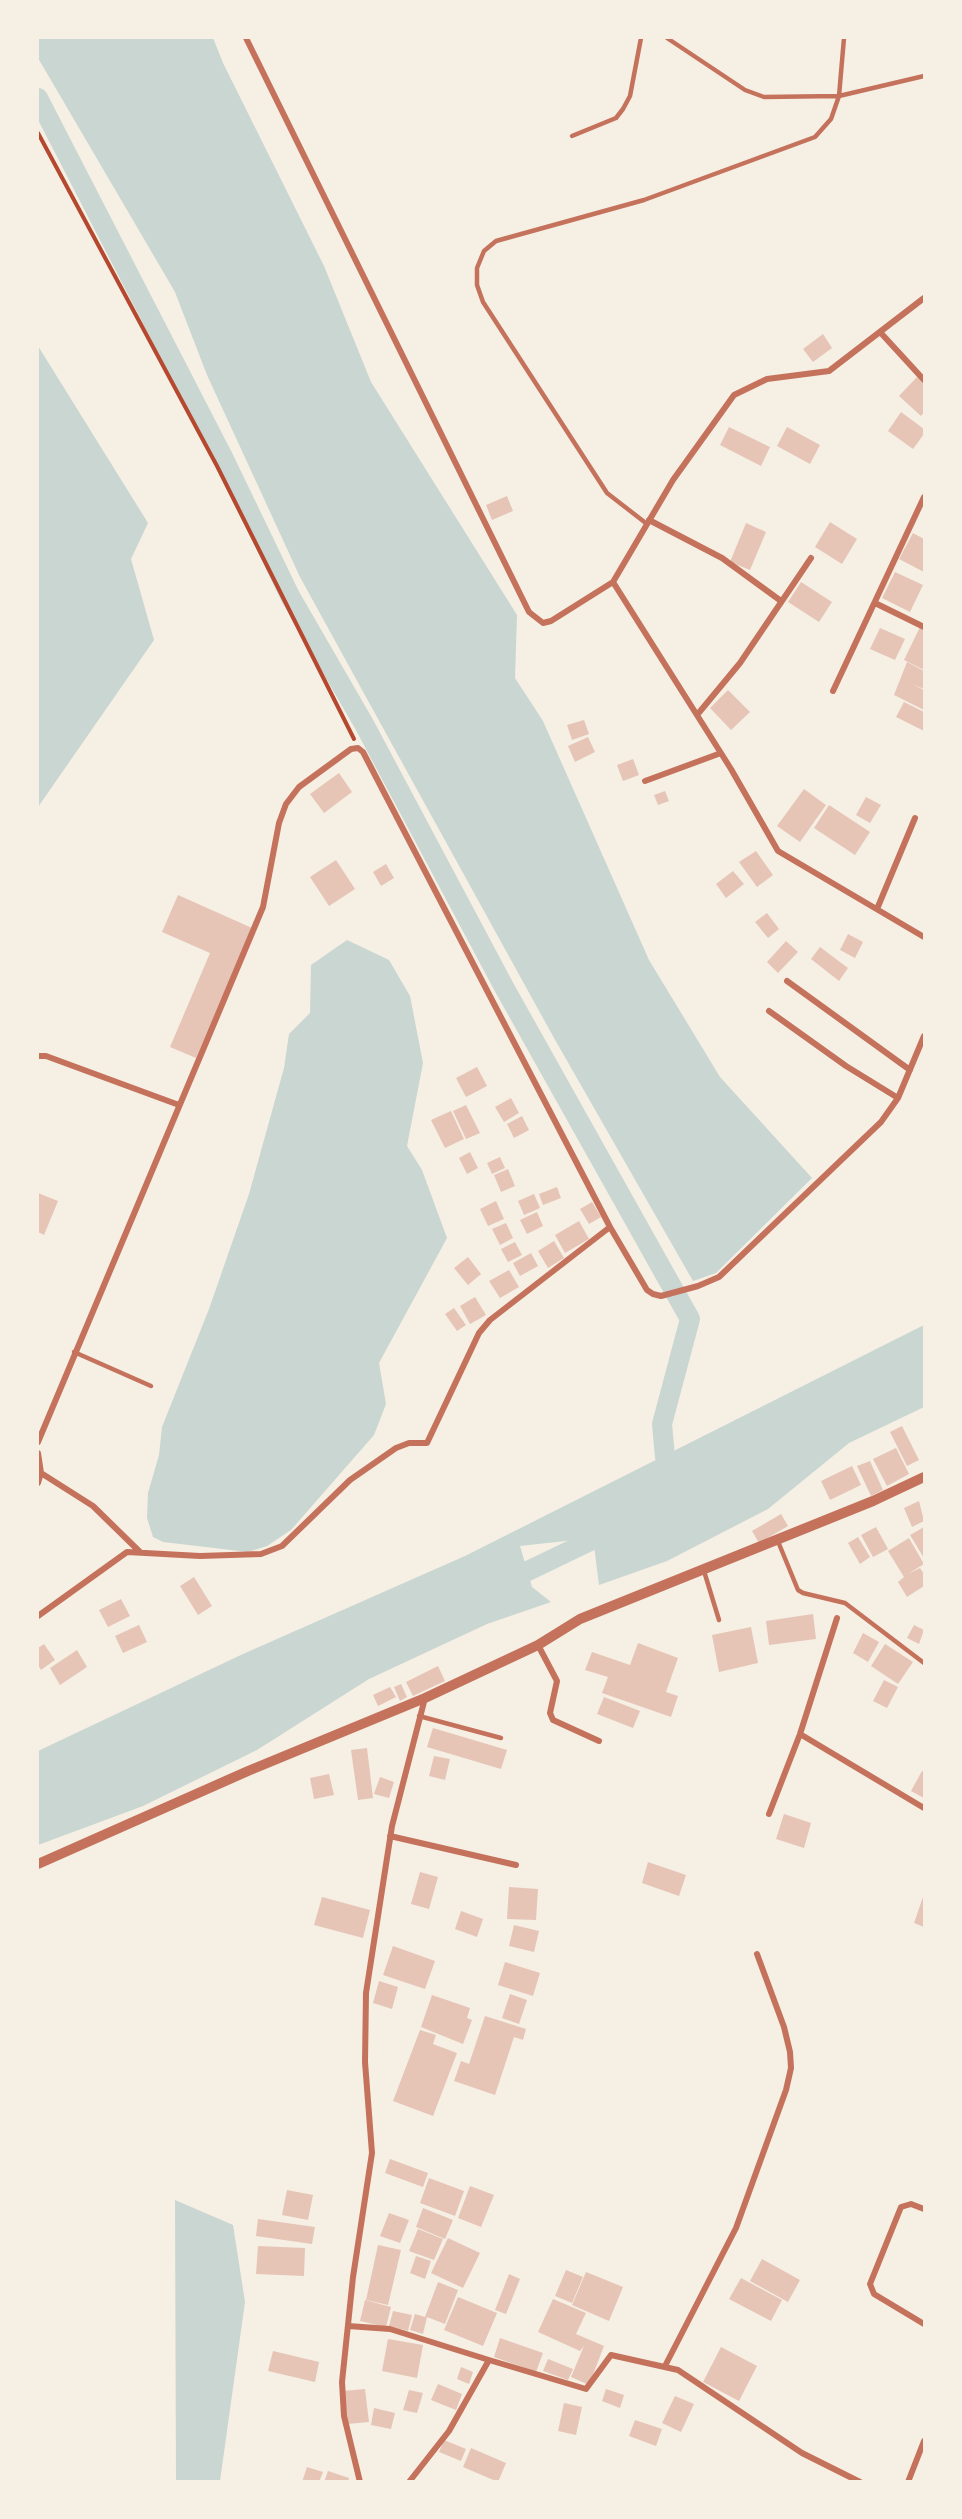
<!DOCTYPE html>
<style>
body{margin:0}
#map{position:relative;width:962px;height:2519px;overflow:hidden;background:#f6efe4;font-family:Jost,sans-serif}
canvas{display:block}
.frame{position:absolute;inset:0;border:39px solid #f6efe4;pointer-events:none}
</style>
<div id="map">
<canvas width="962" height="2519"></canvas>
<div class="frame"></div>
</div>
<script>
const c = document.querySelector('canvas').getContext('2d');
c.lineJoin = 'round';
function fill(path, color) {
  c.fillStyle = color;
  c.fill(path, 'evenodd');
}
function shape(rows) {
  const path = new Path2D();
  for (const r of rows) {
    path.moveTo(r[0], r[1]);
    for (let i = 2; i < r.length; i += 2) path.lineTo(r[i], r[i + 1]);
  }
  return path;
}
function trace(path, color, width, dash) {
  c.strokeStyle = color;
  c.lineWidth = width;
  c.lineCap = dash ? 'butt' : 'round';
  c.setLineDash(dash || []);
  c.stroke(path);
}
const water = shape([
 [38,38,213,38,223,63,324,266,371,382,517,615,515,678,543,721,649,960,720,1077,812,1178,716,1273,693,1281,554,1038,361,688,300,577,207,375,175,292,38,58],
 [38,346,148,523,131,559,154,640,38,807],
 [347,940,389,960,410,996,423,1063,407,1146,422,1170,447,1238,379,1363,386,1404,374,1435,291,1530,267,1546,248,1552,163,1542,153,1537,147,1518,148,1493,159,1455,162,1427,209,1309,249,1194,284,1068,289,1034,310,1013,311,965],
 [924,1325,924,1407,849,1443,768,1509,667,1561,599,1585,593,1538,520,1546,532,1587,551,1602,487,1624,369,1679,257,1750,143,1806,38,1845,38,1751,243,1654,465,1556],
 [175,2200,233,2225,245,2302,220,2481,176,2481]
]);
const canal = shape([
 [38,98,224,459,290,596,364,724,504,987,690,1319,662,1424,665,1457],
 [503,1583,617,1528]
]);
const building = shape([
 [823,334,832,348,813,362,803,349],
 [917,377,924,383,924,412,921,416,899,396],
 [901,412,924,429,924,434,913,449,888,431],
 [729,427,770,447,761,466,720,445],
 [787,427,820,445,810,464,777,446],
 [507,496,513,511,492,520,486,505],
 [830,522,857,539,842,564,815,547],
 [746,523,766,532,750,570,730,562],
 [913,533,924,539,924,572,899,559],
 [895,572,923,585,910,612,882,598],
 [801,582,832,602,819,622,788,602],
 [920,627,924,629,924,670,904,660],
 [880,628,905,639,895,660,870,649],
 [907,662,924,671,924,689,914,685,924,690,924,710,894,695],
 [728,690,750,712,731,730,710,708],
 [904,702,924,712,924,731,896,717],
 [584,720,589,734,572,740,567,725],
 [588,737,595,752,575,762,568,746],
 [633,759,639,775,623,781,617,765],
 [339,773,352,792,324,813,310,794],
 [804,789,826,805,800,842,777,826],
 [665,791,669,801,658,805,654,795],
 [866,797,881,805,870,823,856,815],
 [829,805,870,832,855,855,814,828],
 [756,851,773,875,757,887,739,862],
 [336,860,355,889,329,906,310,877],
 [386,864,394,878,381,886,373,872],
 [733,871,744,884,726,898,716,884],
 [178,895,252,928,196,1058,170,1047,210,953,162,932],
 [767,913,779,929,768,938,755,922],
 [848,934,863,942,855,958,840,950],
 [786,941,798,952,778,973,767,962],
 [820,947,848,968,839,981,811,959],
 [477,1067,487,1086,466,1097,456,1078],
 [511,1098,519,1113,504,1122,495,1107],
 [466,1105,480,1133,466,1139,453,1111],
 [451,1111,464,1139,445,1148,431,1120],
 [522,1116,529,1130,514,1138,507,1124],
 [470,1152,478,1168,467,1174,459,1158],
 [500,1157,505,1168,492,1174,487,1163],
 [508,1169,515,1186,501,1192,494,1175],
 [557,1187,561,1198,543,1205,539,1194],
 [38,1193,58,1201,44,1235,38,1232],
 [534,1194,540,1208,524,1215,518,1201],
 [496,1201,504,1219,488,1226,480,1209],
 [592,1202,601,1217,589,1224,580,1209],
 [537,1212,543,1226,527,1234,520,1220],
 [579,1221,589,1239,565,1253,555,1235],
 [506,1223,513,1238,500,1245,492,1229],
 [554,1241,564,1258,548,1268,538,1251],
 [515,1242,522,1255,508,1262,501,1249],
 [531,1253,538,1266,520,1276,513,1263],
 [468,1257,481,1274,468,1285,454,1268],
 [509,1270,519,1287,500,1298,489,1281],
 [475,1297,486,1315,470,1324,460,1306],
 [454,1308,466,1325,457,1331,445,1314],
 [902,1426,919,1460,907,1466,890,1432],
 [896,1448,909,1474,887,1486,873,1459],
 [870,1461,883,1490,871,1496,857,1466],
 [852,1466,861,1485,830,1500,821,1481],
 [919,1501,924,1521,912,1527,904,1508],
 [781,1514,788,1526,759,1543,752,1531],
 [876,1527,888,1549,873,1557,861,1535],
 [924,1527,924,1558,910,1535],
 [858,1537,870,1557,860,1564,848,1543],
 [909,1538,924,1564,908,1574,920,1568,924,1574,924,1586,907,1597,898,1582,904,1577,888,1551],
 [194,1577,212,1606,198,1615,180,1586],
 [121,1599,130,1616,108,1627,99,1610],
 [813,1614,816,1639,769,1645,766,1621],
 [139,1625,147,1642,123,1653,115,1636],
 [914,1625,924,1630,919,1644,907,1638],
 [751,1627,758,1663,719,1672,712,1635],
 [863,1633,879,1642,868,1662,853,1653],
 [638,1643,678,1658,666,1692,678,1696,671,1717,602,1693,608,1677,585,1670,592,1652,630,1665],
 [44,1644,55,1660,41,1670,38,1665,38,1648],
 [885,1644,913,1662,898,1684,871,1666],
 [77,1650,87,1667,60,1685,50,1668],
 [438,1666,445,1681,413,1696,406,1682],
 [884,1680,898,1687,887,1708,873,1701],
 [401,1684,407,1697,400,1701,394,1687],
 [390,1687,396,1697,378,1706,373,1695],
 [604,1697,640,1711,633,1728,597,1714],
 [433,1728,507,1750,501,1769,427,1747],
 [367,1748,373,1798,358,1800,351,1750],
 [434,1756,450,1759,445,1780,429,1776],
 [922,1771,924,1772,924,1798,911,1791],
 [329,1774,334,1795,314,1799,310,1778],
 [380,1777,394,1782,389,1798,374,1794],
 [784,1814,811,1823,804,1848,776,1839],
 [648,1862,686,1875,679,1896,642,1883],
 [420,1872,438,1877,429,1909,411,1904],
 [509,1887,538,1889,536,1920,507,1919],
 [924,1894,924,1927,914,1923],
 [322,1897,370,1910,363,1938,314,1925],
 [461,1911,483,1919,477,1937,455,1929],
 [514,1925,539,1931,534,1952,509,1946],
 [393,1946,435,1961,425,1989,383,1975],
 [505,1962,540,1973,533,1996,498,1985],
 [379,1981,398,1987,392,2009,373,2003],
 [510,1994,527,2000,519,2024,502,2018],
 [432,1995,470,2008,467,2018,472,2020,463,2044,421,2027],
 [485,2016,526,2029,523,2040,514,2037,495,2095,454,2081,461,2061,469,2064],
 [420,2030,436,2035,433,2044,457,2053,433,2116,393,2101],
 [390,2159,428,2173,423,2187,385,2173],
 [429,2178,464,2191,455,2216,420,2203],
 [470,2186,494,2195,481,2227,458,2218],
 [287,2190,313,2195,308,2220,282,2215],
 [423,2208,453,2220,445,2239,416,2227],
 [389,2213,409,2220,400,2243,380,2236],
 [258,2219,315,2227,312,2244,256,2236],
 [418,2229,443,2239,434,2260,409,2251],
 [448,2238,480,2253,463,2288,431,2273],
 [378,2245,401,2250,388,2305,366,2300],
 [258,2246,305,2248,304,2276,256,2274],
 [416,2256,431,2261,425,2279,410,2273],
 [762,2259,800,2280,788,2302,750,2281],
 [566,2270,583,2277,572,2303,555,2296],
 [586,2272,623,2287,609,2321,572,2305],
 [509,2274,520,2279,506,2314,495,2310],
 [741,2278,782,2300,771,2321,729,2299],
 [438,2282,458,2290,445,2324,427,2317,423,2334,410,2330,415,2314,425,2317],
 [458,2297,497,2313,483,2346,444,2330],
 [553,2299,586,2313,576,2334,604,2346,589,2385,571,2377,584,2346,580,2351,538,2332],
 [365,2300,391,2307,386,2327,360,2321],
 [393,2311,412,2315,408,2331,389,2326],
 [500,2338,543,2353,536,2372,494,2357],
 [388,2339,423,2345,417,2378,382,2371],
 [721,2347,757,2366,739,2401,703,2382],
 [273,2351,319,2362,315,2382,268,2371],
 [548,2359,573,2369,568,2380,543,2371],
 [461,2367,473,2372,469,2384,457,2379],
 [438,2384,462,2394,456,2410,431,2400],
 [365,2389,369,2422,347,2424,343,2391],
 [606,2389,624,2395,620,2408,602,2401],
 [409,2390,423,2393,417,2413,403,2410],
 [675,2396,694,2404,681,2432,662,2423],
 [564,2403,582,2407,576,2435,558,2431],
 [374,2408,395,2413,391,2429,371,2425],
 [635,2420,662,2429,656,2446,629,2436],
 [444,2440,466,2449,461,2461,439,2452],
 [471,2448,506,2463,498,2482,463,2467],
 [307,2467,323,2472,319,2482,302,2482],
 [328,2471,349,2478,348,2482,324,2482]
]);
const path = shape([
 [38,133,217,466,354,739]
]);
const service = shape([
 [667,38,745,90,764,97,839,96,924,76],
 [572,136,616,118,623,109,630,96,641,38],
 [647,524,607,493,483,302,477,285,477,268,484,251,496,241,644,200,815,137,831,119,839,96,844,38],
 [74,1352,151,1386],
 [777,1539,798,1590,803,1593,845,1603,924,1663],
 [704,1571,719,1620],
 [419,1716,501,1738]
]);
const minor = shape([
 [246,38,529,612,543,623,551,621,613,582,673,480,734,395,767,379,829,371,924,298],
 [880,332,924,380],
 [649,520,722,558,781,601],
 [613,582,731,769,778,851,924,937],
 [875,603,924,627],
 [833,691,924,497],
 [697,715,740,663,811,558],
 [645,781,721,753],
 [877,909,915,818],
 [787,981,910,1070],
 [769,1011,846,1066,898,1098],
 [38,1056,46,1056,179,1105],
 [38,1442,263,907,279,823,286,804,299,787,351,749,358,748,363,752,610,1227,647,1290,653,1294,661,1296,698,1286,719,1277,881,1122,898,1098,924,1036],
 [38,1453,41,1473,38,1483],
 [41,1473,93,1506,140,1552],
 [38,1616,127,1552,200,1556,261,1554,282,1546,350,1480,396,1448,409,1443,427,1443,479,1333,490,1320,610,1227],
 [538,1645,557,1681,550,1713,553,1720,599,1741],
 [800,1734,924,1808],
 [769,1814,800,1734,837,1618],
 [390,1836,516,1865],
 [924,2209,911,2204,901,2207,870,2284,874,2294,924,2324],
 [348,2326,390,2329,489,2360],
 [665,2366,736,2228,786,2090,791,2068,790,2052,784,2027,757,1954],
 [360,2482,344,2416,342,2382,353,2277,372,2153,365,2062,366,1993,392,1826,425,1698],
 [409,2482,449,2431,489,2360,586,2389,611,2355,678,2370,802,2453,860,2482],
 [908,2482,924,2441]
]);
const tertiary = shape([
 [38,1864,248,1771,425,1698,538,1645,580,1619,873,1501,924,1477]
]);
fill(water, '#c9d6d2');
trace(canal, '#c9d6d2', 20);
fill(building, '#e6c5b7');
trace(path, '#b5482f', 4);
trace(service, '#c5725c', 4.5);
trace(minor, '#c5725c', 6);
trace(tertiary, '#c5725c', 10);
</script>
